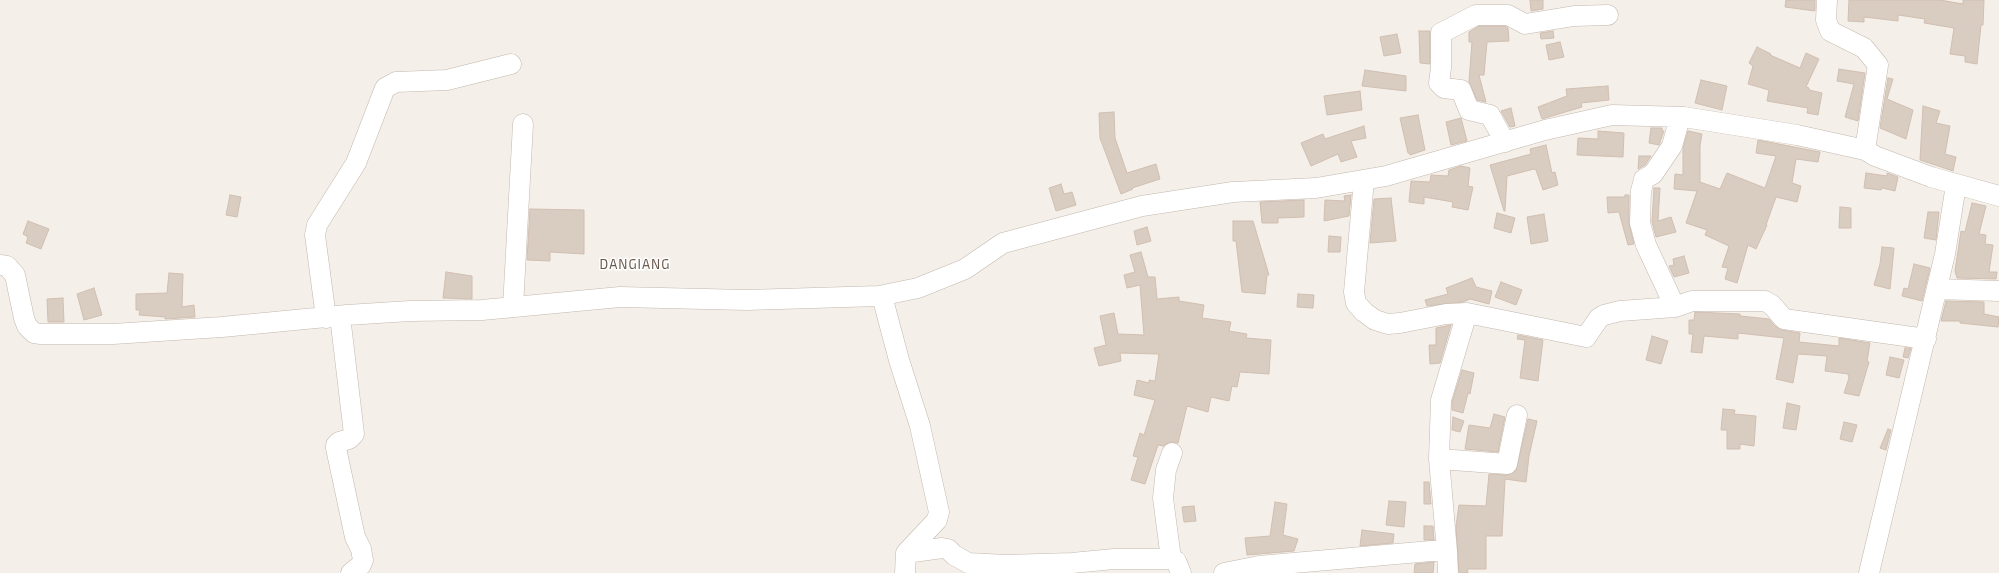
<!DOCTYPE html>
<style>
body{margin:0}
canvas{display:block;background:#f4efe8}
</style>
<canvas width="1999" height="573"></canvas>
<script>
const c = document.querySelector('canvas').getContext('2d');
c.lineJoin = 'round';
function fill(path, color) {
  c.fillStyle = color;
  c.fill(path, 'evenodd');
}
function shape(rows) {
  const path = new Path2D();
  for (const r of rows) {
    path.moveTo(r[0], r[1]);
    for (let i = 2; i < r.length; i += 2) path.lineTo(r[i], r[i + 1]);
  }
  return path;
}
function trace(path, color, width, dash) {
  c.strokeStyle = color;
  c.lineWidth = width;
  c.lineCap = dash ? 'butt' : 'round';
  c.setLineDash(dash || []);
  c.stroke(path);
}
function write(font, color, halo, rows, align = 'center') {
  c.font = font + ' "Exo 2",sans-serif';
  c.lineWidth = 3;
  c.setLineDash([]);
  c.textBaseline = 'middle';
  c.strokeStyle = halo;
  c.fillStyle = color;
  for (const [text, x, y, turn = 0] of rows) {
    c.save();
    c.translate(x, y);
    c.rotate((+turn || 0) * Math.PI / 180);
    c.textAlign = isNaN(turn) ? turn : align;
    if (halo) c.strokeText(text, 0, 0);
    c.fillText(text, 0, 0);
    c.restore();
  }
}
const building = shape([
 [1530,0,1543,0,1543,9,1531,11,1530,0],
 [1786,0,1815,0,1815,11,1785,7,1786,0],
 [1849,0,1940,0,1963,4,1963,0,1984,0,1983,25,1981,25,1977,64,1965,62,1965,56,1950,54,1954,28,1924,23,1925,19,1898,15,1898,21,1864,17,1864,22,1848,21,1849,0],
 [1479,26,1505,26,1508,28,1509,41,1487,42,1484,75,1479,75,1486,102,1477,100,1469,82,1472,42,1469,42,1469,32,1479,26],
 [1419,31,1430,31,1430,64,1420,63,1419,31],
 [1553,31,1554,38,1541,39,1540,33,1553,31],
 [1397,34,1401,53,1384,56,1380,37,1397,34],
 [1560,42,1564,57,1549,60,1546,45,1560,42],
 [1757,47,1771,54,1770,55,1800,68,1806,53,1819,59,1806,87,1809,88,1809,90,1822,93,1818,115,1807,113,1808,108,1767,101,1769,90,1748,84,1753,66,1749,63,1757,47],
 [1839,69,1865,73,1858,121,1845,117,1854,84,1837,81,1839,69],
 [1365,70,1406,76,1406,91,1362,86,1365,70],
 [1888,78,1893,79,1887,99,1913,110,1906,139,1880,128,1888,78],
 [1701,80,1727,86,1722,110,1695,103,1701,80],
 [1608,86,1609,100,1581,103,1582,107,1542,119,1538,107,1567,96,1566,89,1608,86],
 [1360,91,1362,110,1327,115,1324,96,1360,91],
 [1923,106,1940,111,1936,123,1950,126,1945,154,1956,157,1953,171,1920,160,1923,106],
 [1511,108,1515,126,1510,127,1501,111,1511,108],
 [1114,112,1115,138,1127,173,1156,164,1160,179,1132,188,1133,189,1121,194,1100,138,1099,113,1114,112],
 [1418,115,1425,150,1410,155,1410,153,1408,153,1400,118,1418,115],
 [1461,118,1467,141,1451,145,1446,122,1461,118],
 [1364,126,1366,138,1351,141,1357,157,1341,162,1338,154,1311,166,1301,143,1323,134,1325,139,1364,126],
 [1651,128,1662,128,1662,131,1664,131,1659,145,1649,143,1651,128],
 [1598,131,1624,133,1623,157,1577,155,1578,138,1598,139,1598,131],
 [1688,131,1702,134,1700,146,1700,182,1720,189,1727,173,1765,188,1776,156,1756,153,1758,140,1820,152,1818,162,1796,159,1792,183,1801,186,1797,202,1776,197,1766,225,1767,225,1756,249,1748,245,1737,283,1725,279,1728,268,1722,267,1729,246,1705,235,1707,230,1686,223,1697,191,1674,189,1675,174,1683,175,1683,148,1688,131],
 [1546,145,1552,173,1555,172,1558,185,1543,190,1536,170,1534,169,1507,176,1505,211,1504,211,1490,165,1531,154,1530,149,1546,145],
 [1639,156,1651,156,1645,165,1638,169,1639,156],
 [1461,166,1470,168,1468,186,1473,187,1468,210,1452,207,1453,202,1424,197,1424,204,1409,202,1411,181,1430,182,1431,175,1448,176,1449,170,1461,166],
 [1866,173,1887,176,1887,173,1898,177,1895,191,1882,188,1881,190,1864,188,1866,173],
 [1061,184,1064,194,1072,192,1076,205,1056,211,1049,188,1061,184],
 [1654,188,1660,188,1658,221,1671,217,1676,232,1656,237,1652,222,1654,188],
 [230,195,241,197,237,217,226,215,230,195],
 [1351,195,1349,216,1324,221,1325,200,1345,201,1344,196,1351,195],
 [1625,195,1629,195,1629,223,1634,244,1628,245,1619,212,1608,213,1607,197,1625,197,1625,195],
 [1391,198,1396,241,1370,243,1374,199,1391,198],
 [1304,200,1304,217,1278,218,1278,223,1262,223,1260,202,1304,200],
 [1972,203,1986,206,1979,234,1986,235,1985,244,1993,245,1989,272,1997,272,1996,279,1957,278,1955,271,1961,231,1965,232,1972,203],
 [1840,207,1851,208,1851,228,1839,228,1840,207],
 [530,209,584,210,584,254,550,252,550,261,527,260,530,209],
 [1928,212,1939,212,1936,240,1924,238,1928,212],
 [1497,213,1515,218,1511,233,1494,228,1497,213],
 [1544,214,1548,241,1531,244,1527,217,1544,214],
 [28,221,49,229,41,249,26,243,28,237,23,234,28,221],
 [1233,221,1253,221,1269,275,1267,275,1265,294,1242,292,1236,241,1233,241,1233,221],
 [1147,227,1151,241,1137,245,1134,231,1147,227],
 [1329,236,1341,237,1340,252,1328,252,1329,236],
 [1882,247,1894,248,1890,289,1874,285,1880,264,1882,247],
 [1141,252,1148,277,1155,277,1157,299,1179,297,1179,301,1204,305,1202,318,1231,322,1229,331,1247,334,1246,338,1271,340,1269,374,1240,372,1237,387,1232,386,1229,401,1211,397,1208,412,1187,406,1178,443,1170,442,1163,446,1158,445,1145,484,1131,480,1138,457,1133,456,1140,433,1144,435,1155,400,1134,395,1137,380,1149,383,1149,380,1155,381,1159,354,1120,353,1121,361,1099,366,1094,348,1106,345,1100,316,1114,313,1118,334,1144,335,1140,285,1127,288,1124,275,1135,272,1130,255,1141,252],
 [1684,256,1689,273,1674,277,1669,266,1674,265,1673,259,1684,256],
 [1914,264,1930,268,1922,301,1902,296,1904,288,1908,289,1914,264],
 [446,272,472,276,472,299,443,298,446,272],
 [169,273,183,274,182,307,194,305,195,317,165,319,165,317,139,315,140,310,136,310,136,294,167,293,169,273],
 [1472,278,1476,287,1492,291,1489,304,1470,299,1463,302,1427,306,1425,300,1448,294,1446,288,1472,278],
 [1501,282,1522,290,1516,305,1495,297,1501,282],
 [94,288,102,315,84,320,77,294,94,288],
 [1298,294,1314,295,1313,308,1297,307,1298,294],
 [63,298,64,322,48,322,47,299,63,298],
 [1946,301,1984,302,1984,314,1999,317,1998,327,1960,323,1960,321,1941,321,1946,301],
 [1695,312,1740,314,1740,316,1769,319,1775,326,1782,330,1800,333,1799,342,1839,346,1839,338,1870,343,1867,361,1869,362,1859,396,1844,393,1849,378,1848,374,1825,371,1827,356,1798,354,1793,383,1776,379,1784,338,1738,333,1738,339,1704,336,1702,353,1691,352,1693,334,1689,334,1689,320,1694,320,1695,312],
 [1451,325,1440,363,1430,364,1429,345,1436,345,1436,328,1451,325],
 [1518,335,1543,340,1538,381,1520,378,1525,340,1517,339,1518,335],
 [1652,336,1668,341,1661,364,1646,360,1652,336],
 [1905,348,1911,348,1908,358,1903,357,1905,348],
 [1890,357,1904,360,1899,378,1886,375,1890,357],
 [1462,370,1474,373,1470,394,1468,393,1463,413,1452,410,1452,402,1462,370],
 [1787,403,1800,406,1796,430,1783,428,1787,403],
 [1723,409,1735,410,1734,414,1756,416,1754,446,1740,444,1740,449,1727,449,1727,430,1721,430,1723,409],
 [1494,414,1505,417,1498,452,1465,449,1469,425,1490,428,1494,414],
 [1453,417,1464,421,1460,432,1452,430,1453,417],
 [1528,419,1537,421,1529,456,1526,482,1505,479,1502,536,1486,536,1486,569,1467,569,1468,573,1459,573,1456,526,1459,505,1486,506,1489,474,1507,475,1516,471,1528,419],
 [1844,422,1857,425,1852,442,1840,439,1844,422],
 [1888,429,1891,430,1886,450,1880,448,1888,429],
 [1424,482,1429,482,1431,504,1424,504,1424,482],
 [1389,501,1406,502,1404,527,1386,525,1389,501],
 [1275,502,1287,504,1283,535,1298,539,1294,551,1247,555,1245,538,1270,536,1275,502],
 [1194,506,1196,521,1184,522,1182,507,1194,506],
 [1424,526,1433,526,1434,540,1424,540,1424,526],
 [1362,530,1394,534,1393,543,1360,546,1362,530],
 [1434,562,1433,573,1414,573,1415,564,1434,562]
]);
const minor = shape([
 [1827,0,1826,20,1830,31,1864,48,1878,65,1865,150],
 [1505,142,1490,115,1469,110,1461,90,1444,88,1439,83,1441,68,1441,33,1476,15,1508,15,1525,24,1574,16,1608,15],
 [1364,180,1354,292,1356,303,1364,312,1375,320,1388,324,1400,323,1446,314,1467,313,1586,337,1599,318,1604,315,1620,311,1675,307,1692,301,1765,301,1772,305,1784,319,1926,339],
 [0,265,7,266,15,275,24,318,27,326,34,333,41,334,113,334,222,327,347,315,410,311,482,310,620,297,747,300,879,296,918,288,965,269,1003,243,1142,206,1233,192,1316,188,1386,176,1545,130,1612,115,1684,117,1797,135,1865,150,1875,156,1931,177,1999,196],
 [1937,289,1999,291],
 [882,296,899,360,920,426,939,512,937,520,906,553,905,573],
 [513,307,523,124],
 [1675,307,1646,245,1640,223,1641,191,1644,179,1653,174,1672,146,1680,117],
 [340,316,354,434,349,439,339,442,336,445,336,448,355,537,361,549,363,560,361,565,351,573],
 [326,318,315,235,317,225,356,163,385,88,396,82,447,80,511,64],
 [1439,459,1507,464,1517,415],
 [1447,551,1439,459,1441,400,1467,313],
 [906,553,942,548,948,549,954,555,968,563,1006,565,1072,563,1114,559,1171,559,1176,561,1181,573],
 [1171,559,1163,498,1166,470,1172,453],
 [1224,573,1259,566,1431,551,1447,551,1448,573],
 [1869,573,1945,254,1956,185]
]);
const quarterNames = [
 ["DANGIANG",635,265]
];
fill(building, '#d9ccc1');
trace(building, '#d1bfb1', 1);
trace(minor, '#c3b8ae', 21);
trace(minor, '#fff', 20);
c.letterSpacing = '1px';
write('13px', '#6b5b4e', '#fff', quarterNames);
c.letterSpacing = '0px';
</script>
